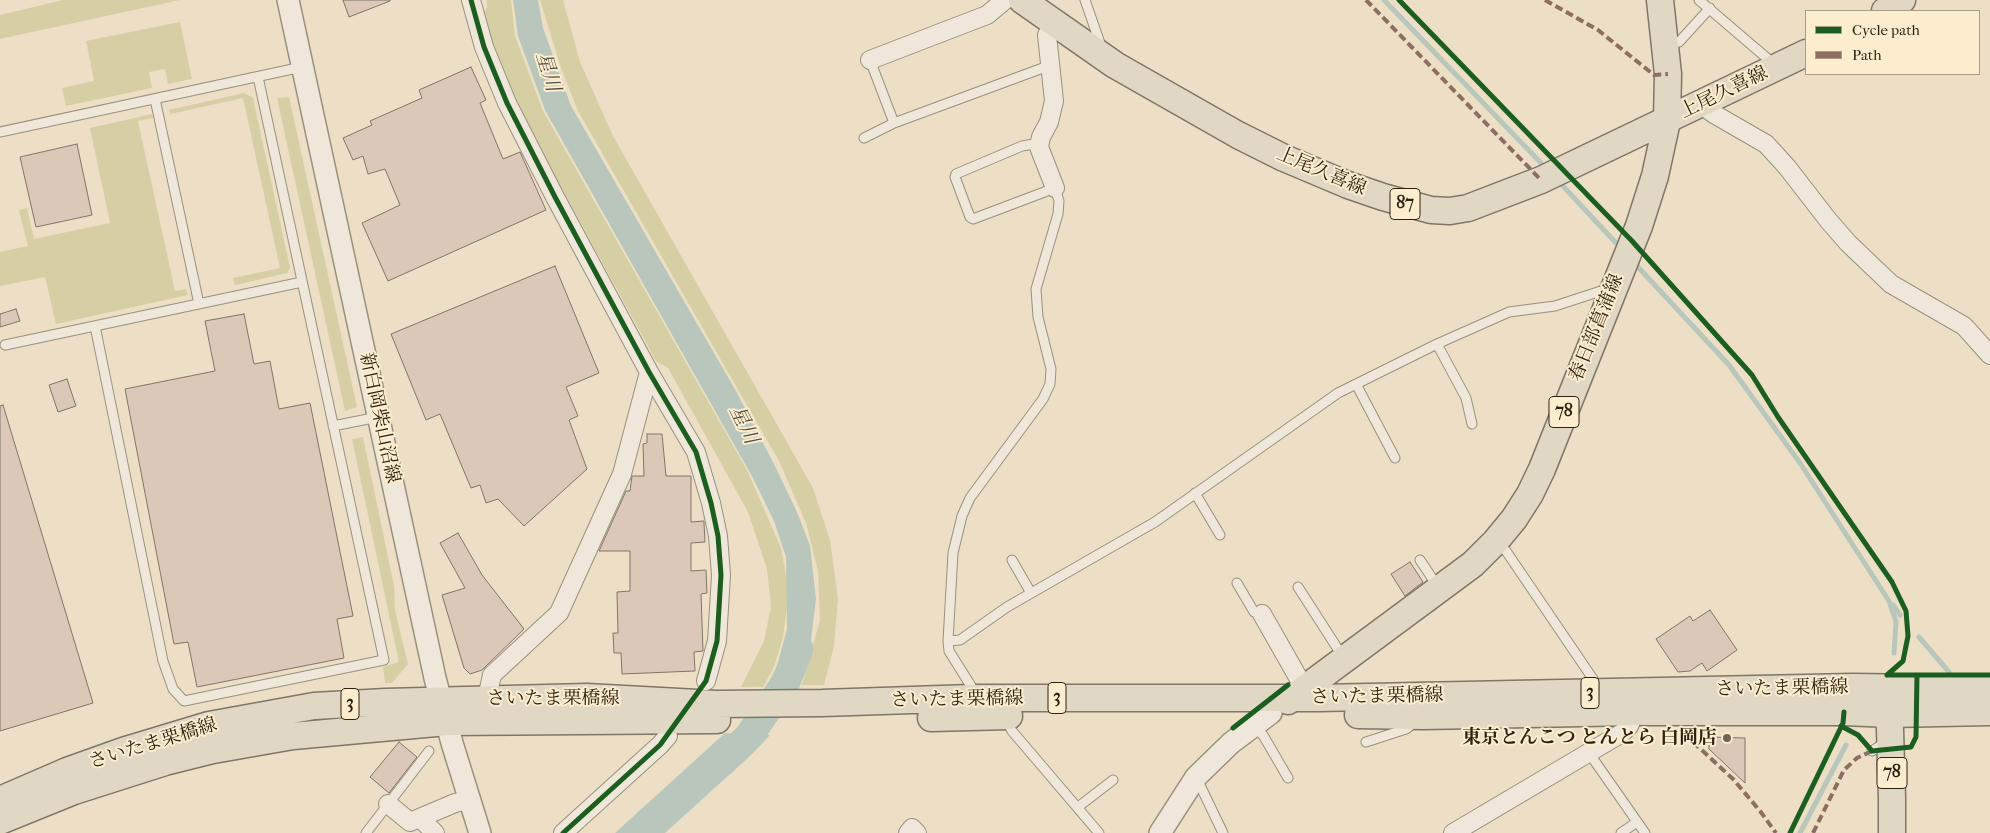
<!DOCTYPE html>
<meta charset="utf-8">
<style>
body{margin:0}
#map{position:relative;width:1990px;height:833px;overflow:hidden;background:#ecdfc5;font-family:"IM FELL French Canon",serif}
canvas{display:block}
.legend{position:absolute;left:1805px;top:10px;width:175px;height:65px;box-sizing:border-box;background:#fdedcf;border:1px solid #ab9c83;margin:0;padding:6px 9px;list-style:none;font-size:15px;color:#2f2212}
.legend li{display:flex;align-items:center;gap:10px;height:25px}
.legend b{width:25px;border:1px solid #ab9c83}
</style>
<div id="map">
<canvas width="1990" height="833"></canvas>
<ul class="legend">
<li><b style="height:6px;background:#1b5e20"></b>Cycle path</li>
<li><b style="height:6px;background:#8d6e63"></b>Path</li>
</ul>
</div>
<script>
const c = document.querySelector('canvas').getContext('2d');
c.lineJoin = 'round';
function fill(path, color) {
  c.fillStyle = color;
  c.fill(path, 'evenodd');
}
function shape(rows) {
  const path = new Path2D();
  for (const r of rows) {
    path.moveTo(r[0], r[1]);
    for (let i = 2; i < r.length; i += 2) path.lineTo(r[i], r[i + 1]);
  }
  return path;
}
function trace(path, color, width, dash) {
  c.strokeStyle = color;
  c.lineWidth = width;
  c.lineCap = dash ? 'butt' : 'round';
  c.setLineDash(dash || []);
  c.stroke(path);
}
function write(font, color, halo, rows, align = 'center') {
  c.font = font + ' "IM FELL French Canon","Noto Serif JP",serif';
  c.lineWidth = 4;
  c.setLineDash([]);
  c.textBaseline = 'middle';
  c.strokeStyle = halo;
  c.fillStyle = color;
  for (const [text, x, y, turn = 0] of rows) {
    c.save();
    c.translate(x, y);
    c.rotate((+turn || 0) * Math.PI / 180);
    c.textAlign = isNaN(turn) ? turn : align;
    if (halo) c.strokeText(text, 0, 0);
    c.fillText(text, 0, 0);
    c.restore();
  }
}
const green = shape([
 [63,0,180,0,0,39,0,15],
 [487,0,511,0,515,36,543,111,747,470,781,548,789,591,783,637,774,667,763,687,741,687,764,641,771,606,767,569,748,512,668,368,656,361,525,121,501,71,483,17,487,7],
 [540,0,563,0,580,62,613,136,813,488,830,540,838,599,834,646,824,685,802,685,820,620,818,571,806,523,779,461,578,111,561,68],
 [180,22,192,79,168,84,165,69,149,72,152,88,66,106,62,88,94,81,86,41],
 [244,93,253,98,290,268,287,273,235,285,233,278,280,268,243,98,170,114,169,110],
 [289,97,357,407,345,411,277,98],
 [152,114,153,118,138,121,175,291,186,289,188,295,56,324,45,277,0,286,0,252,28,246,19,210,27,208,34,239,110,223,90,128],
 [363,437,394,586,395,610,408,664,392,683,385,683,383,667,399,662,352,439]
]);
const water = shape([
 [513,0,538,0,543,28,571,106,736,391,775,466,797,512,810,546,816,599,811,640,797,685,767,686,777,666,787,629,786,557,774,521,753,478,545,110,518,36],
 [725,733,770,735,751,755,665,833,615,833]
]);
const stream = shape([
 [1384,0,1541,163],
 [1562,185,1616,243],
 [1638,267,1729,365,1800,463,1889,601,1896,622,1894,653],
 [1893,605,1900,615],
 [1919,637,1949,672],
 [1800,833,1846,745]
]);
const river = shape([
 [722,762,749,736,786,682,799,649]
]);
const building = shape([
 [343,0,390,0,390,1,349,17,343,0],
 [471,67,486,100,480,103,503,159,520,152,546,210,388,281,362,223,400,205,385,169,368,174,363,156,353,160,343,138,372,125,370,121,422,98,419,90,471,67],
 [77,144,92,215,36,227,20,157,77,144],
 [555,266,599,373,566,387,578,416,569,420,587,469,524,526,498,499,486,503,480,485,471,488,440,414,426,420,391,334,555,266],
 [16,309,20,321,0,327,0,314,16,309],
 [244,314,254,364,270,361,279,409,310,403,353,616,337,619,344,658,197,687,188,642,174,644,125,389,215,371,205,321,244,314],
 [67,379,76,406,58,412,49,385,67,379],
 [3,405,93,703,0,731,0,406,3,405],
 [647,434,662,434,666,476,691,476,691,522,704,521,704,523,705,542,691,543,691,571,706,570,707,593,701,594,703,651,694,652,695,671,622,674,621,653,614,653,613,633,618,633,617,592,630,591,630,551,599,551,626,491,630,491,632,476,644,476,643,444,647,443,647,434],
 [458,533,482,575,524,629,482,670,470,674,464,668,442,595,465,588,440,543,458,533],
 [1410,562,1423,582,1405,596,1391,574,1410,562],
 [1710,610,1737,650,1707,671,1702,663,1690,671,1678,672,1656,639,1690,616,1693,621,1710,610],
 [1709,737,1745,738,1745,783,1709,749,1709,737],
 [399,742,417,757,389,793,370,777,399,742]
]);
const service = shape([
 [1085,0,1100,43,1098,47],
 [1699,0,1775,65],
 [1668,45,1679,42,1710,8],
 [870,60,894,123],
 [155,99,199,304],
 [0,132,302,67],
 [864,138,894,123,1051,65],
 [95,326,163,661,173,689,184,701,384,660,258,77],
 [1437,344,1466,398,1472,424],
 [5,345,302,282],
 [1356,384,1395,458],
 [333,426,378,417],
 [1195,493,1220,535],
 [1496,543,1506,551,1593,679,1597,690],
 [1012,560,1031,593],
 [1420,560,1438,587],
 [1237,583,1254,612,1262,614],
 [1298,587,1343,657],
 [948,641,960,640,1007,607,1155,522,1338,393,1437,344,1509,312,1555,306,1604,290,1610,291],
 [971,696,971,686,949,651,948,641,953,553,962,516,970,498,1043,399,1050,384,1051,369,1038,317,1036,289,1058,214,1059,201,1055,188,973,219,970,217,955,177,956,174,1022,146,1040,143],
 [1006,719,1012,731,1099,833],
 [1253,727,1263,735,1288,778],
 [1366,742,1406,729,1414,723],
 [1872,751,1886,742],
 [1589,753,1645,833],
 [1197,779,1223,833],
 [1078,807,1113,780],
 [366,833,429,751],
 [1621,833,1637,822]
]);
const minor = shape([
 [471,0,484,47,507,103,555,197,649,372,696,452,711,503,718,536,721,575,717,641,706,681],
 [1054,21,1047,35,1054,101,1049,122,1041,137,1039,147,1055,188],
 [870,60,987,15,1005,0],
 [1700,104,1714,114,1766,144,1787,167,1828,220,1848,243,1891,284,1964,326,1990,355],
 [1262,614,1299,679,1309,686],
 [487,698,492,675,559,613,622,474,649,372],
 [388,804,410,822,455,803,469,800],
 [420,818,435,833],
 [563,833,660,745,668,736],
 [908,833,912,828,917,833],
 [1453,833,1622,733,1629,726,1635,712]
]);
const tertiary = shape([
 [288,0,435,678,452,743,480,833],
 [1160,833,1196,777,1231,743,1271,713]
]);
const primary = shape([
 [1022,0,1115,65,1238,135,1284,158,1348,185,1383,197,1431,210,1450,211,1468,208,1541,180,1806,53],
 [1885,11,1902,0],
 [1889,696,1892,798,1892,833],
 [1288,701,1473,564,1495,542,1514,519,1530,494,1542,469,1639,226,1655,176,1667,121,1668,74,1660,0],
 [1358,715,1423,716,1635,712,1844,712,1890,714,1990,712],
 [931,718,1009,716],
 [0,800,67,771,123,751,209,725,314,706,385,702,587,697,716,704,822,703,971,698,1319,698,1853,687,1990,689],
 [0,821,74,791,165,762,213,750,293,736,447,722,717,720]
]);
const quiet = shape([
 [1366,0,1541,180],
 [1545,0,1598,30,1654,75,1668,74],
 [1693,742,1733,779,1760,811,1776,833],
 [1813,833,1844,770,1857,758,1872,751]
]);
const cycleway = shape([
 [471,0,484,47,507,103,555,197,649,372,696,452,711,503,718,536,721,575,717,641,706,681,660,745,563,833],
 [1399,0,1632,241,1752,375,1778,417,1892,582,1906,611,1908,636,1903,661,1887,675],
 [1887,675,1990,675],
 [1841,726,1858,735,1872,751,1911,747,1916,737,1917,675],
 [1233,728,1288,685],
 [1790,833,1843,723,1844,712]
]);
const markers = [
 [1727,738,5,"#716451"]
];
const shields = [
 [1405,204,30],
 [1564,412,30],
 [1590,693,18],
 [1057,698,18],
 [350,704,18],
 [1892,773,30]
];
const shieldNames = [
 ["87",1405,204],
 ["78",1564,412],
 ["3",1590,693],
 ["3",1057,698],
 ["3",350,704],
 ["78",1892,773]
];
const streetNames = [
 ["上尾久喜線",1724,93,-26],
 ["上尾久喜線",1321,172,23],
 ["春日部菖蒲線",1597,328,-68],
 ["新白岡柴山沼線",379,418,78],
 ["さいたま栗橋線",1782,689,-1],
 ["さいたま栗橋線",1377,697,-1],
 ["さいたま栗橋線",553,699],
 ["さいたま栗橋線",957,700,-1],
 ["さいたま栗橋線",153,744,-17]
];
const poiNames = [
 ["東京とんこつ とんとら 白岡店",1717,738]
];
const waterNames = [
 ["星川",547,72,73],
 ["星川",743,425,64]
];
fill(green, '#d7cfa4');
fill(water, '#b9c6bc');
trace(stream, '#b9c6bc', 5);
trace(river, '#b9c6bc', 29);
fill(building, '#dbc8b9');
trace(building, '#7f7668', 1);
trace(service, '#999080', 11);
trace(minor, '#999080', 20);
trace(tertiary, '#999080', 24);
trace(primary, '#7f7668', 29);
trace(service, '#eee7da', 9);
trace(minor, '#eee7da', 18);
trace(tertiary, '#eee7da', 21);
trace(primary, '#e1d7c5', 26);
trace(quiet, '#8d6e63', 4, [8, 4]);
trace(cycleway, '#1b5e20', 5);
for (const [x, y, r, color] of markers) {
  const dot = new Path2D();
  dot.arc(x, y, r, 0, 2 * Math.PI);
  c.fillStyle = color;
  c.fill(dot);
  trace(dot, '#fdedcf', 2);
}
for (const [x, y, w] of shields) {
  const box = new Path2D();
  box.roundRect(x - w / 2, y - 15.5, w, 31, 4);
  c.fillStyle = '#fdedcf';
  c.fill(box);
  trace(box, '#2f2212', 1);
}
write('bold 18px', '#2f2212', null, shieldNames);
write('19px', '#2f2212', '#fdedcf', streetNames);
write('bold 19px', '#2f2212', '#fdedcf', poiNames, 'right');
write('italic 20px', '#525044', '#fdedcf', waterNames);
</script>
